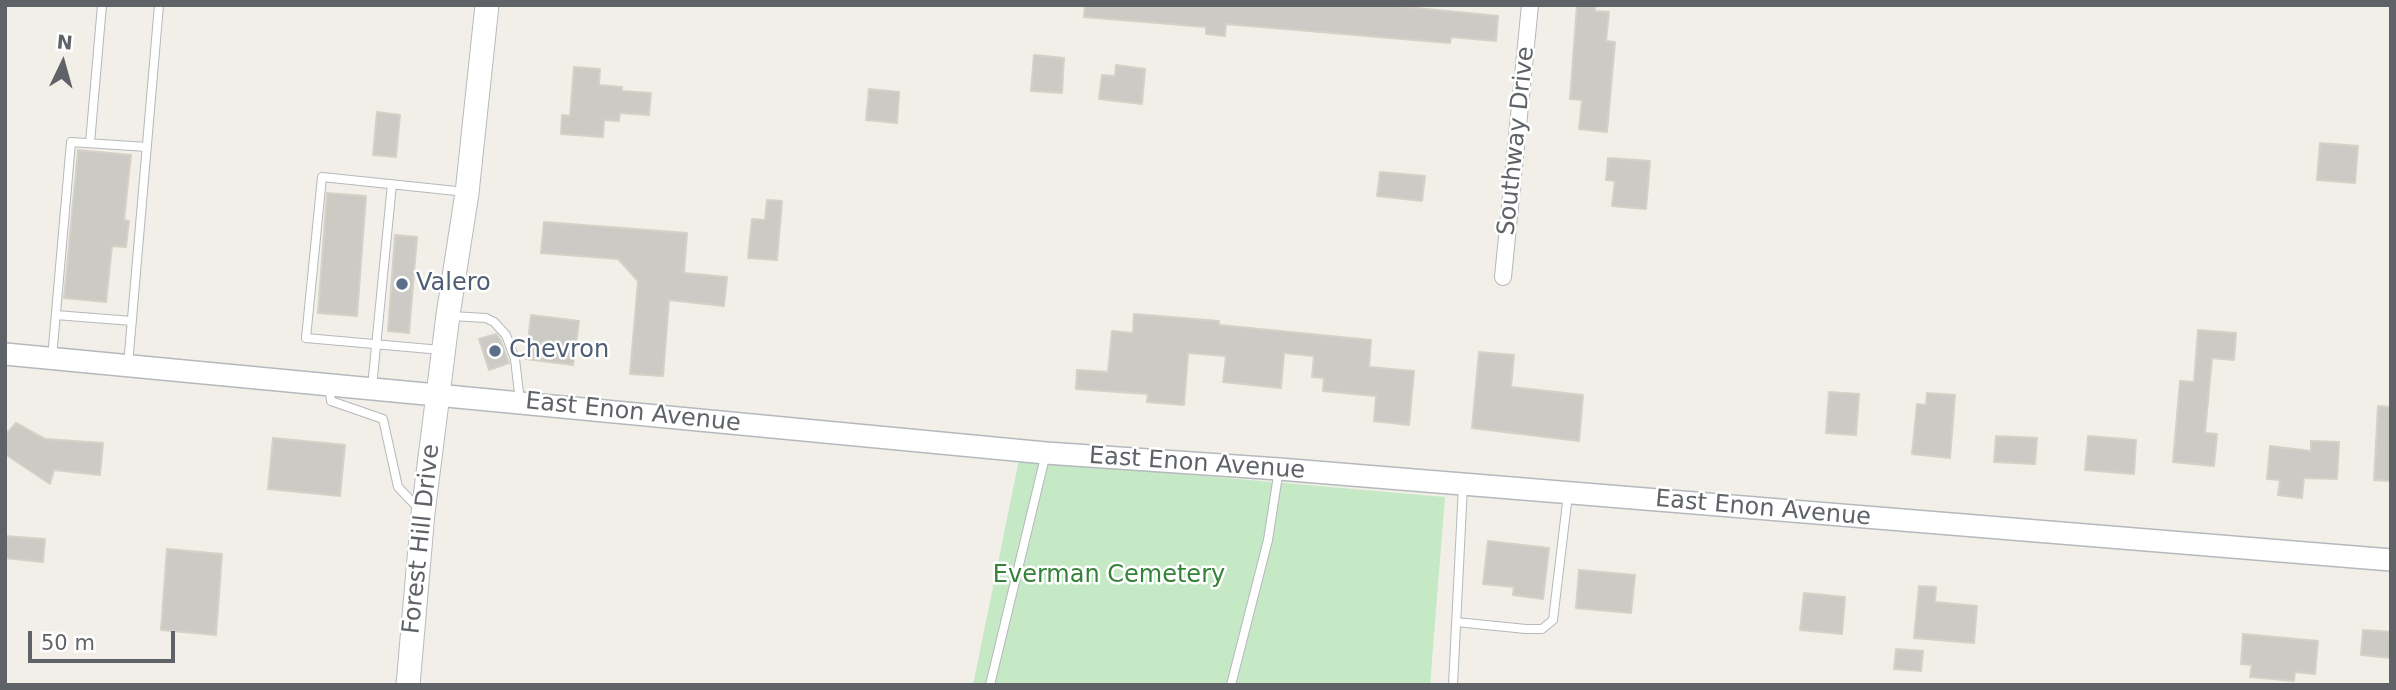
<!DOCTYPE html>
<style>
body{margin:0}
#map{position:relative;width:2396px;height:690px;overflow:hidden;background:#f1efe8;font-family:"DejaVu Sans",sans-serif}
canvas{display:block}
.frame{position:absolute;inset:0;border:7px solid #5f6368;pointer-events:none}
.north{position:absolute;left:28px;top:28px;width:70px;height:70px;-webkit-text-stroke:5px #fff;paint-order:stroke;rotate:5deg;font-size:19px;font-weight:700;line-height:28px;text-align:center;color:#5f6368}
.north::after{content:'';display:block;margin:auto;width:24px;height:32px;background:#5f6368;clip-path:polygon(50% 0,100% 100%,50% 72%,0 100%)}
.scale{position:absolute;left:28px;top:631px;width:147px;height:32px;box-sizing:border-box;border:4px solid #5f6368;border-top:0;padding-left:9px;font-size:21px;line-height:24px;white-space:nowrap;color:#5f6368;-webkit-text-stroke:5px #fff;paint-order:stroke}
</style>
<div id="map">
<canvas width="2396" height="690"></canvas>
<div class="frame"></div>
<div class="north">N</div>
<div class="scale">50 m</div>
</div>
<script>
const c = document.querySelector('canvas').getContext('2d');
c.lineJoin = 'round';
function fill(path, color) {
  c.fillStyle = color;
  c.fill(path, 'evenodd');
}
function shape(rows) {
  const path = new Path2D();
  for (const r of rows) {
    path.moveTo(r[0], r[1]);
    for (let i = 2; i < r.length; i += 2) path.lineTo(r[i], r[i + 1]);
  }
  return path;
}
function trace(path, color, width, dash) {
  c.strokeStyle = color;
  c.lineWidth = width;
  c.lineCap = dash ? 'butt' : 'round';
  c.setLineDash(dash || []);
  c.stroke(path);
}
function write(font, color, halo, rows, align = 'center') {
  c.font = font + ' "DejaVu Sans",sans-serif';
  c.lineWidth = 5;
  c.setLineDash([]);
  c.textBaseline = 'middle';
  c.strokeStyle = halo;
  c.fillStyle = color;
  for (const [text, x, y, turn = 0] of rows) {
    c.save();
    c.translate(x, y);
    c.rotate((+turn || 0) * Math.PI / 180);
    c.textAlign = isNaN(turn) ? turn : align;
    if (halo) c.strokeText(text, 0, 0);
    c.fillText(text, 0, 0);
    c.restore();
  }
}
const green = shape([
 [1019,460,1445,497,1430,685,973,685]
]);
const building = shape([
 [1085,5,1386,5,1498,16,1496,41,1451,37,1450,43,1226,24,1225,36,1206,34,1206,27,1084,17,1085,5],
 [1577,5,1595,5,1595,11,1609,12,1606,41,1615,42,1607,132,1579,129,1582,100,1570,99,1577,5],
 [1034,55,1064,58,1062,93,1031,91,1034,55],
 [1116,65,1145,69,1142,104,1099,99,1102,75,1115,76,1116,65],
 [574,67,600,69,599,85,622,87,622,91,651,93,649,115,620,113,619,121,604,120,603,137,561,134,562,115,570,116,574,67],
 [869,89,899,92,897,123,866,120,869,89],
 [377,112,400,115,396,157,373,155,377,112],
 [2320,143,2358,146,2355,183,2317,180,2320,143],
 [78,150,131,155,124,220,129,221,126,247,112,246,106,302,64,298,78,150],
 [1608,158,1650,161,1646,209,1612,206,1615,181,1606,180,1608,158],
 [1380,172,1425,176,1422,201,1377,196,1380,172],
 [327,193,366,196,357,316,318,313,327,193],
 [767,200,782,201,777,260,748,258,752,219,765,220,767,200],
 [544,222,687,233,684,273,727,277,724,306,669,300,663,376,630,374,638,281,618,259,541,253,544,222],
 [395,235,417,237,409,333,388,331,395,235],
 [1134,314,1219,321,1219,325,1371,340,1369,367,1414,371,1409,425,1374,421,1376,396,1323,391,1324,378,1312,377,1314,356,1284,353,1281,388,1223,382,1226,356,1188,353,1184,405,1147,402,1148,394,1076,389,1077,370,1108,372,1112,331,1133,333,1134,314],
 [531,315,579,321,573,365,526,359,531,315],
 [2198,330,2236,333,2234,360,2212,358,2205,433,2217,434,2214,466,2173,462,2180,381,2194,382,2198,330],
 [496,334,500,339,509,363,489,370,479,339,496,334],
 [1479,352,1514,355,1511,387,1583,395,1579,441,1472,428,1479,352],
 [1829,392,1859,394,1856,435,1826,433,1829,392],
 [1927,393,1955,395,1950,458,1912,454,1917,404,1926,405,1927,393],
 [2378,406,2391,407,2391,481,2374,480,2378,406],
 [16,423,45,439,103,443,100,475,54,470,50,484,5,454,5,435,16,423],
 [1996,436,2037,438,2035,464,1994,462,1996,436],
 [2088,436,2136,440,2134,474,2085,470,2088,436],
 [273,438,345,445,340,496,268,489,273,438],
 [2311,441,2339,442,2337,479,2304,478,2302,498,2278,495,2280,480,2267,479,2270,446,2311,451,2311,441],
 [5,536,45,539,43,562,5,558,5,536],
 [1488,541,1549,548,1543,599,1513,595,1514,587,1483,584,1488,541],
 [167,549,222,554,216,635,161,630,167,549],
 [1579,570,1635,575,1631,613,1576,608,1579,570],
 [1919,586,1936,587,1935,602,1977,606,1974,643,1914,638,1919,586],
 [1804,593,1845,597,1842,634,1800,630,1804,593],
 [2363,630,2391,632,2391,658,2361,655,2363,630],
 [2243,634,2318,641,2315,674,2295,672,2294,681,2250,677,2252,665,2241,664,2243,634],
 [1896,649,1923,651,1921,671,1894,669,1896,649]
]);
const service = shape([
 [90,143,102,5],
 [56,315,132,321],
 [451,316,486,318,494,322,506,335,515,359,520,402],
 [441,350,306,338,322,177,466,192],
 [52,358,71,142,147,147],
 [128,365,159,5],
 [329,386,331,401,383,419,398,487,418,508],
 [372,387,392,184],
 [1456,622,1526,629,1542,629,1553,620,1568,494],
 [990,685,1046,453],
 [1231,685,1268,540,1279,469],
 [1453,685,1463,486]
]);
const minor = shape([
 [1503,277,1530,5]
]);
const tertiary = shape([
 [5,354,1046,453,1279,469,2391,560]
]);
const secondary = shape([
 [408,685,423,513,448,315,467,193,487,5]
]);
const markers = [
 [402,284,7,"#5c6f8a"],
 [495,351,7,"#5c6f8a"]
];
const streetNames = [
 ["Southway Drive",1517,141,-84],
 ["East Enon Avenue",633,413,6],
 ["East Enon Avenue",1197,464,4],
 ["East Enon Avenue",1763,509,5],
 ["Forest Hill Drive",422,539,-84]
];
const serviceNames = [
 ["Valero",416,284],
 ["Chevron",509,351]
];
const parkNames = [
 ["Everman Cemetery",1109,576]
];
fill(green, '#c5e8c5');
fill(building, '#cccac5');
trace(building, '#d6d1c6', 2);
trace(service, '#b5b8bc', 10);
trace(minor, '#b5b8bc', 18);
trace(tertiary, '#b5b8bc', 24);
trace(secondary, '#b6babf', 25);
trace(service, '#fff', 8);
trace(minor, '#fff', 16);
trace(tertiary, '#fff', 21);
trace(secondary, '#fff', 23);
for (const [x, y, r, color] of markers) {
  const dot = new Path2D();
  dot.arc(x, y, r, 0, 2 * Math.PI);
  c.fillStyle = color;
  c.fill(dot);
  trace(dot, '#fff', 2.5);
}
write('24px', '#5f6368', '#fff', streetNames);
write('24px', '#4e5e75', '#fff', serviceNames, 'left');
write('24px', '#348238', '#fff', parkNames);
</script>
